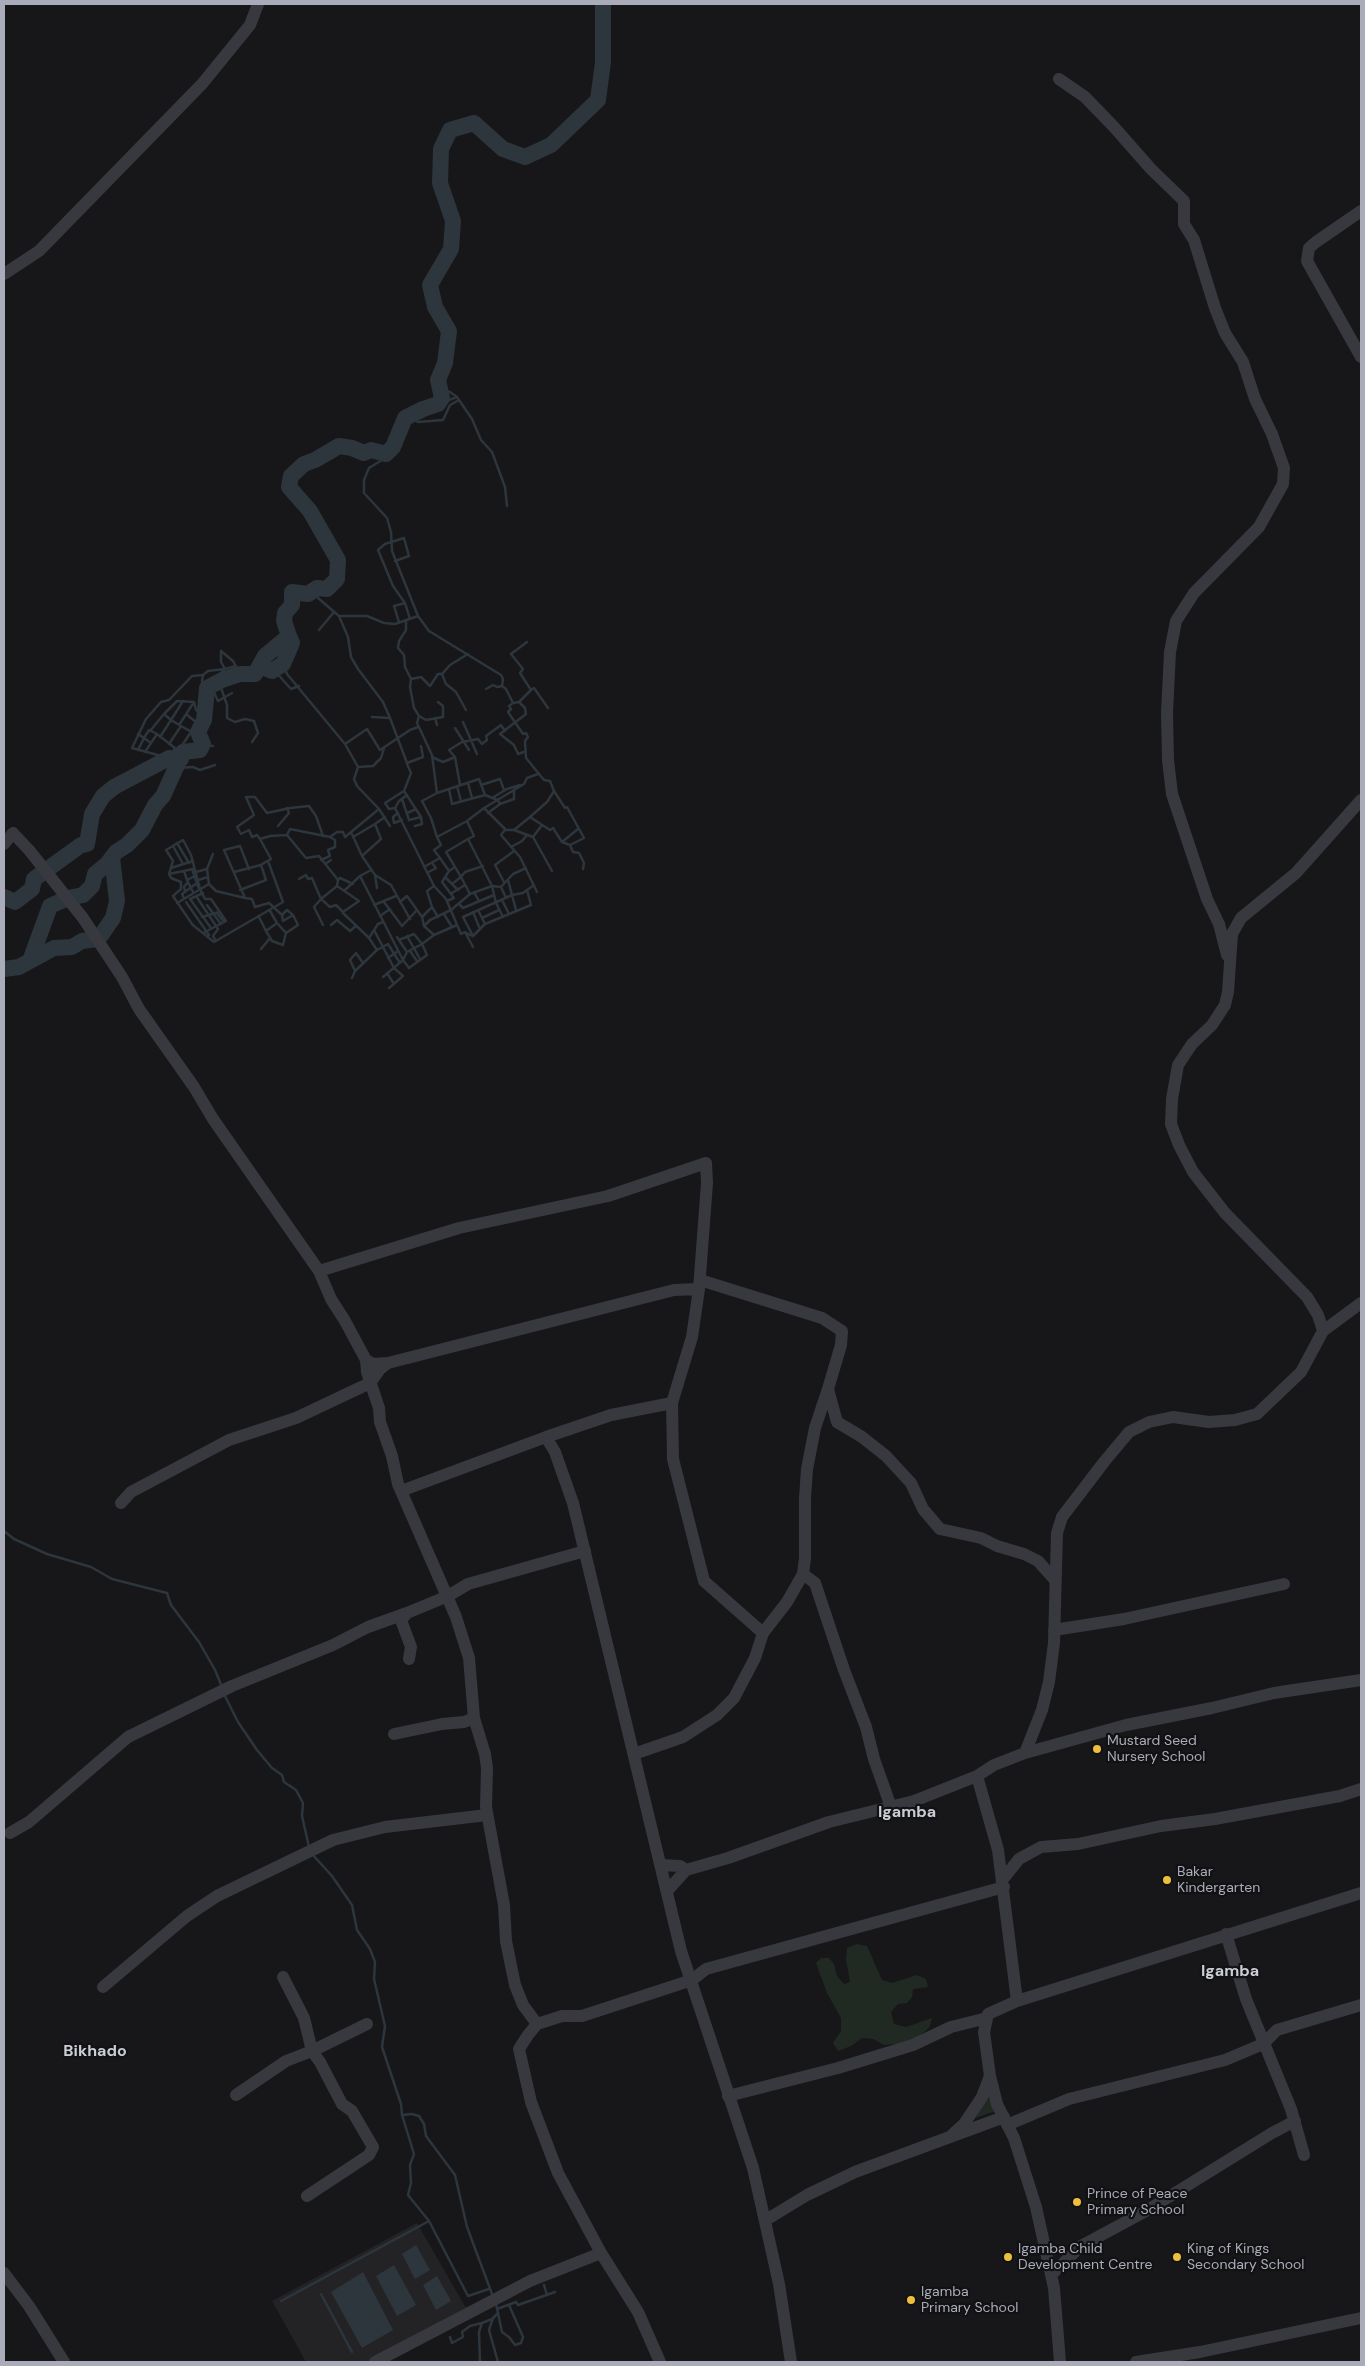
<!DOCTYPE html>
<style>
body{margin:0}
#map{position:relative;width:1365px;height:2366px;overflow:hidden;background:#171719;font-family:"DM Sans",sans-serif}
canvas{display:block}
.frame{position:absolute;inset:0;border:5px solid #aaadb9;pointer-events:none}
</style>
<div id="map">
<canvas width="1365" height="2366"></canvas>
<div class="frame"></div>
</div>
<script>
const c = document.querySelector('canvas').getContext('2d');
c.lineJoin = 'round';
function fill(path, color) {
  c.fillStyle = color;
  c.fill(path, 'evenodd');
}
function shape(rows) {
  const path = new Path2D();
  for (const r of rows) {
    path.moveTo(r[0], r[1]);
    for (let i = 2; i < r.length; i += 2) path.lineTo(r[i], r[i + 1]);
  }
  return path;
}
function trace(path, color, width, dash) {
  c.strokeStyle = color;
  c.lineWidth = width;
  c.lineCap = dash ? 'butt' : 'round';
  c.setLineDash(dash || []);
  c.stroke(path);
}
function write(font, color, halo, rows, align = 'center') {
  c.font = font + ' "DM Sans",sans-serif';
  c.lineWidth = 4.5;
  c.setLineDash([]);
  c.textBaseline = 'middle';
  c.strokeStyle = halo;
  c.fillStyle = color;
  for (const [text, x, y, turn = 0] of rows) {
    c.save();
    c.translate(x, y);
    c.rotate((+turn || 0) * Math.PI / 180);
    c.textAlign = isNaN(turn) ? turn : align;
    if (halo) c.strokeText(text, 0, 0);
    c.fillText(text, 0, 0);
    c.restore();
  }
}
const built = shape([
 [417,2223,466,2308,368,2362,306,2362,272,2301]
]);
const green = shape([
 [857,1944,867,1946,882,1980,892,1983,917,1975,926,1979,928,1987,913,1989,912,1997,907,2003,898,2004,891,2012,894,2024,906,2027,932,2018,929,2028,918,2037,900,2044,884,2045,873,2039,862,2038,851,2046,838,2051,833,2043,841,2031,841,2018,827,1993,816,1963,821,1958,829,1958,834,1964,837,1976,844,1984,850,1982,846,1959,847,1948],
 [991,2089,996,2109,993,2112,975,2118]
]);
const water = shape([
 [416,2245,430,2270,415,2279,402,2254],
 [394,2265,416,2305,397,2316,376,2276],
 [363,2272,393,2330,362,2348,331,2292],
 [437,2276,451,2301,436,2310,423,2285]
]);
const stream = shape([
 [440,390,450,392,457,397,472,419,481,440,492,452,505,487,507,506],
 [438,404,457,397],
 [410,416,418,422,443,420,450,405,459,400],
 [395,561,409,556,404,538,385,544,378,550,393,586,405,603,410,619],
 [314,590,318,598,339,616,348,637,351,657,358,669,383,702,390,718],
 [339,616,367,616,384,623,395,624,418,616,392,551,391,532,387,518,364,493,364,480,369,468,382,460,386,454],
 [418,616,429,631,501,675,503,679,502,686,506,689,513,703,509,706,511,709,508,712,523,734,526,733,528,737,525,741,526,758,544,780,550,781,554,791,565,808,567,807,584,838,570,845,573,852,579,853,584,863,583,869],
 [406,620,406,630,399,641,398,648,404,655,405,667,411,679,410,687,414,708,419,716,417,723,432,755,437,793],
 [399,622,394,606,405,603],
 [319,630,334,612],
 [527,642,511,654,523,669,520,673,531,690,534,688,548,708],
 [221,651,233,661,240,674],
 [221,651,221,662,225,669,236,666],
 [283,664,287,674,345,744],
 [274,670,291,689,299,686],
 [442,674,450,665,468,654],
 [203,675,202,681,207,688],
 [215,679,225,669],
 [411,679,421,677,430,686,438,674,442,674,446,684,456,692,466,710],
 [219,682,227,705,227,718,235,722,245,719,254,721,258,733,252,742],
 [211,686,218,701,232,693],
 [486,689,493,685,497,687,502,686],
 [519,702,531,690],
 [513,703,519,702,525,708,526,714,500,734,514,745,518,754,524,752],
 [164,714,177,701,194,702,196,710,201,713],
 [186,714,197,723,201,713,205,714],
 [419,716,426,720,443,717,443,706,438,702],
 [372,717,390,718,407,763,423,757,421,746],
 [435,718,437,725],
 [463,722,477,754],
 [179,725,194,702],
 [455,728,469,750],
 [150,731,164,714,171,720,183,701],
 [138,734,144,738,149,730,157,734],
 [160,737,171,720,181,726],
 [169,744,181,726,190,731],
 [203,744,213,746],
 [138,750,144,738,151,743],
 [179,750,197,723,201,726],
 [145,752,157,734,175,748],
 [183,752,175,748,169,758,132,748,146,719,161,702,169,700,192,676,203,675,208,671,225,669],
 [432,757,443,762,455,757,460,785],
 [455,757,449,750,462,742,478,739,482,744,487,740,486,736,501,725,505,731],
 [407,764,411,773,404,791,421,817,422,824,415,826],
 [358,767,345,744,367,729,380,750,410,730,418,727],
 [358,767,373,766,381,758,384,748],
 [177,768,193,767,200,770,215,765],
 [468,783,472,798],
 [481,785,500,779,504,790],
 [457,786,461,801],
 [449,789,452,804,485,795],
 [404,791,385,803,389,809,395,808,399,801,407,795],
 [554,791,547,802,530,817,550,830,553,828,562,842,570,845],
 [492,798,507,789,520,785],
 [402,799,409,820,421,817],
 [500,804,514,799,514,790,524,784,527,778,538,774],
 [395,808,434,886,446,899,461,934,465,932,473,947],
 [484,808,467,821,474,836,468,839,492,886,496,903,503,917],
 [379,809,390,826],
 [398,813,393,817,394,823,402,820],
 [407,813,416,809],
 [488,813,500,804,498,800],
 [530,817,514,830,533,837,552,871],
 [467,821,437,837,431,818,422,801,437,793,479,779,485,795,498,800],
 [278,826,289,813,287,808],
 [505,829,484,808,514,790],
 [514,830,505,830,501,835,520,857,537,892],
 [351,832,362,856,375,875,377,888],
 [287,835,306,858,319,856,338,880,337,886,359,901,343,912,336,905,330,907,321,899,314,907,323,925],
 [323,836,316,816,309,806,290,808,267,813,255,797,246,797,254,815,237,827,241,834,249,830,252,837,257,835,260,839,270,836,287,835,290,829,330,837],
 [353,837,375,824],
 [533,837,542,825],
 [562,842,578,829],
 [177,843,189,863],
 [173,846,183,864],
 [511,847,522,841,527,835],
 [362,856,381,839,375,824,385,817],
 [440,858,449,871],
 [321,860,330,856,328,850,335,847,335,840,330,837,337,832,343,832,345,837,379,809,357,786,354,779,358,767],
 [325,864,331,860],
 [424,867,440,858,434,850,441,845,437,837],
 [171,868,193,861],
 [192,869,199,889],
 [249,869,240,846,224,850,245,898,252,899,255,907,269,903,282,915,283,921,293,915,287,910,282,915],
 [184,871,187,880],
 [196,872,207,869],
 [234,872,261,865],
 [427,873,436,868,432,863],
 [169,874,193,869],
 [375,875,391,885,410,919],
 [360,876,403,960],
 [445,877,458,890],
 [299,879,306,875,308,879,312,878,321,899,337,886],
 [198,880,208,877],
 [338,880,340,878,353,884],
 [508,880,516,910],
 [504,882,495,865,514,851],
 [209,884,216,891,245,898],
 [452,884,461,877,446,852,468,839],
 [434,886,427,891,432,907,438,917],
 [501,887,506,898],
 [240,890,266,880,261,865,267,861],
 [345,890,360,876,371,870],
 [185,891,184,887,188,882],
 [193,892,187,880,195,876],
 [474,892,479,901],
 [452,893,465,885],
 [470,894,461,877,465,872,483,866],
 [196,896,218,929,213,936,216,941],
 [184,898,182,894,197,883],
 [190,899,211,928],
 [190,899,203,893],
 [502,900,509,914],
 [447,901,454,898,442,882,449,871,455,867],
 [186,902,209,935],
 [384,902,402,926,417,910],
 [400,902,407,896,422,917],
 [177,903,209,884,207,869,213,854],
 [459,904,463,908,494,895],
 [207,905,221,924],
 [374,905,396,896],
 [432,907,422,917,424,926,434,935,457,925],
 [478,910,485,924],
 [473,912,480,929],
 [217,913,224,922],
 [343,913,369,938],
 [444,914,452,927],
 [380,916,390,909],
 [202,917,219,912],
 [259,917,266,931,277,923],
 [482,918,499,910],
 [383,922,378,924,369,938,377,950,388,944,400,963],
 [331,925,337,920,350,931,356,926],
 [424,926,430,920,451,910,470,894,492,886,501,887,513,874,526,868],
 [374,930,394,968,403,976,389,988],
 [266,931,272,941,283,945,286,933,277,923,270,911],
 [203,933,226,921,211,899,205,899,200,889,191,855,183,840,166,850,173,861,169,874,171,878,181,882,181,889,173,896,192,924,194,926,214,942,283,902,268,861,271,859,260,839],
 [286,933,298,925,293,915],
 [466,933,473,936,485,924,531,905,527,890],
 [407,936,420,959],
 [473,936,463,917,512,895,523,893,534,885],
 [397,937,407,952],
 [399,940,414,934,422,944,407,952,403,960],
 [261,949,270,938],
 [410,951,417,961],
 [388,958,398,951],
 [355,971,350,960,356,953,363,963],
 [387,973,394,984],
 [383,977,403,960,409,968,427,955,422,944,434,935],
 [352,978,355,971,377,950],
 [4,1531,14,1539,47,1554,91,1567,112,1579,167,1593,171,1605,199,1642,215,1670,222,1687],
 [224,1694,238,1722,257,1750,272,1768,282,1775,284,1782,296,1790,303,1803,302,1816,309,1847],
 [312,1854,332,1876,352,1905,357,1930,370,1949,375,1962,374,1979,385,2026,382,2047,401,2104,402,2115,412,2114,419,2116,424,2124,426,2136,455,2175,467,2227,492,2294],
 [402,2115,414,2154,410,2165,411,2183,408,2195,429,2221,468,2296,489,2289],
 [544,2285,547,2295],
 [321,2294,352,2352],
 [281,2301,429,2221],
 [496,2304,498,2313,493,2318,489,2330,498,2362],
 [497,2309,516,2302,518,2305,555,2292],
 [498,2313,502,2332,509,2337,515,2345,521,2343,523,2337,509,2305],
 [450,2337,452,2343,463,2337,462,2332,470,2326,482,2323],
 [480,2362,479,2332,482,2323,492,2319]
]);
const river = shape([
 [261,666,272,671,283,664,292,643,289,636],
 [4,897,15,902,32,889,34,879,81,845,87,844,92,814,103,796,114,787,169,758,181,759],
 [30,961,54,948,72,947,82,941,97,939,102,934,113,918,117,901,112,857],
 [4,969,19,967,30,961,50,906,68,898,83,895,92,886,95,874,107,864,116,852,127,845,142,830,155,805,163,796,183,752,200,750,203,744,198,732,204,720,207,688,222,680,240,674,255,674,265,656,289,636,284,621,285,613,292,605,292,592,308,594,317,588,327,589,337,579,338,560,310,511,289,487,291,476,304,464,315,460,339,446,352,448,364,453,371,450,386,454,393,447,405,418,423,409,438,404,442,398,438,380,445,363,449,331,435,307,430,285,451,249,453,221,440,183,441,149,450,130,474,123,503,149,525,157,551,145,598,100,603,62,603,4]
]);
const minor = shape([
 [1059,79,1085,97,1114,127,1151,169,1184,201,1184,224,1194,240,1215,308,1225,333,1243,362,1255,399,1272,434,1284,468,1283,484,1259,527,1194,593,1176,621,1170,652,1167,713,1168,760,1172,794,1207,899,1219,924,1227,955],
 [1361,211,1316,242,1309,248,1307,261,1361,357],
 [4,274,39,251,202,84,250,25,258,4],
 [4,844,13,833,29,850,83,918,122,977,139,1009,194,1087,213,1119,319,1271,331,1299,345,1321,366,1360,373,1364,388,1363],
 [700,1280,822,1318,842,1331,841,1345,828,1389,837,1422,862,1437,886,1456,911,1483,923,1509,940,1529,981,1538,997,1546,1024,1554,1038,1561,1055,1580],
 [699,1289,692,1337,672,1403,673,1459,704,1581,763,1633],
 [1323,1331,1361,1303],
 [366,1360,367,1372,379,1408,380,1422,392,1456,398,1484,456,1617,469,1658,474,1718,464,1722,442,1724,394,1734],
 [672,1403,611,1415,546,1437,555,1452,573,1503,681,1951,753,2168,779,2284,791,2362],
 [401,1491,546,1437],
 [121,1503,131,1492,229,1440,296,1418,370,1383,380,1369,388,1363,674,1290,699,1289,707,1183,706,1163,608,1196,459,1228,319,1271],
 [803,1574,815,1583,844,1670,866,1727,874,1759,891,1807],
 [1054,1630,1124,1619,1284,1584],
 [409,1659,411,1647,401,1620,407,1613,448,1596,468,1584,585,1551],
 [474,1718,485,1754,487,1768,486,1807,504,1905,506,1941,515,1985,523,2005,537,2024],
 [1025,1753,1126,1725,1212,1708,1274,1693,1361,1680],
 [634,1754,683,1737,717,1715,734,1698,755,1658,763,1633,787,1602,803,1574,805,1558,805,1498,807,1469,815,1428,828,1389],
 [10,1833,29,1822,128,1737,232,1686,333,1645,368,1627,407,1613],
 [661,1865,680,1866,686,1870],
 [1003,1879,1019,1859,1041,1847,1078,1844,1161,1826,1215,1819,1340,1796,1361,1789],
 [668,1890,686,1870,728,1858,829,1822,914,1801,977,1776],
 [1226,1934,1246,1999,1291,2109,1304,2155],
 [283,1977,304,2018,312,2051,320,2062,342,2104,352,2111,373,2147,369,2155,307,2196],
 [103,1987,187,1916,217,1896,333,1840,385,1827,487,1815],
 [1017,2001,1361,1893],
 [236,2095,286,2061,312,2051,367,2024],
 [728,2096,838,2068,913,2045,951,2027,987,2018],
 [1007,2125,1069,2099,1225,2060,1263,2044,1277,2030,1361,2005],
 [953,2134,964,2124,982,2097,990,2076],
 [766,2220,807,2195,855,2172,1004,2117],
 [4,2273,29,2306,64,2362],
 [1051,2275,1081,2246,1146,2211,1272,2133,1295,2121],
 [375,2362,530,2281,601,2253],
 [660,2362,638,2312,601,2253,558,2173,531,2102,519,2049,528,2035,537,2024,562,2016,582,2016,692,1980,706,1969,1004,1887],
 [1060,2362,1054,2288,1036,2207,1014,2138,997,2104,990,2076,984,2032,988,2014,1017,2001,998,1850,977,1776,994,1765,1025,1753,1042,1710,1049,1682,1054,1643,1057,1533,1062,1517,1104,1462,1129,1432,1149,1422,1173,1417,1209,1422,1235,1420,1257,1414,1301,1372,1323,1331,1318,1315,1307,1297,1225,1213,1193,1172,1179,1145,1171,1124,1172,1099,1178,1065,1192,1044,1212,1025,1225,1005,1228,992,1232,934,1241,918,1296,873,1361,800],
 [1136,2362,1200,2352,1361,2318]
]);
const markers = [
 [1097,1749,5,"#ecbf3c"],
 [1167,1880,5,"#ecbf3c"],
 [1077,2202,5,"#ecbf3c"],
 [1008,2257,5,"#ecbf3c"],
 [1177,2257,5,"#ecbf3c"],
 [911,2300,5,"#ecbf3c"]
];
const poiNames = [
 ["Mustard Seed",1107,1741],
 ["Nursery School",1107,1757],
 ["Bakar",1177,1872],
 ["Kindergarten",1177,1888],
 ["Prince of Peace",1087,2194],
 ["Primary School",1087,2210],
 ["Igamba Child",1018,2249],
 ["Development Centre",1018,2265],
 ["King of Kings",1187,2249],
 ["Secondary School",1187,2265],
 ["Igamba",921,2292],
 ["Primary School",921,2308]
];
const quarterNames = [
 ["Igamba",907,1813],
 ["Igamba",1230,1972],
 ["Bikhado",95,2052]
];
fill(built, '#232326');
fill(green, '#212923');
fill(water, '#2d353d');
trace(stream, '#2d353d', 2.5);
trace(river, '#2d353d', 16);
trace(minor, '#38393e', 12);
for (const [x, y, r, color] of markers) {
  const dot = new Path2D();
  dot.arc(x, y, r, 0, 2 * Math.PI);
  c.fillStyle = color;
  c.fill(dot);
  trace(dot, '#121214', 2);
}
write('14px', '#aaadb9', '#121214', poiNames, 'left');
write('bold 16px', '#cbcdd5', '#121214', quarterNames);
</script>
